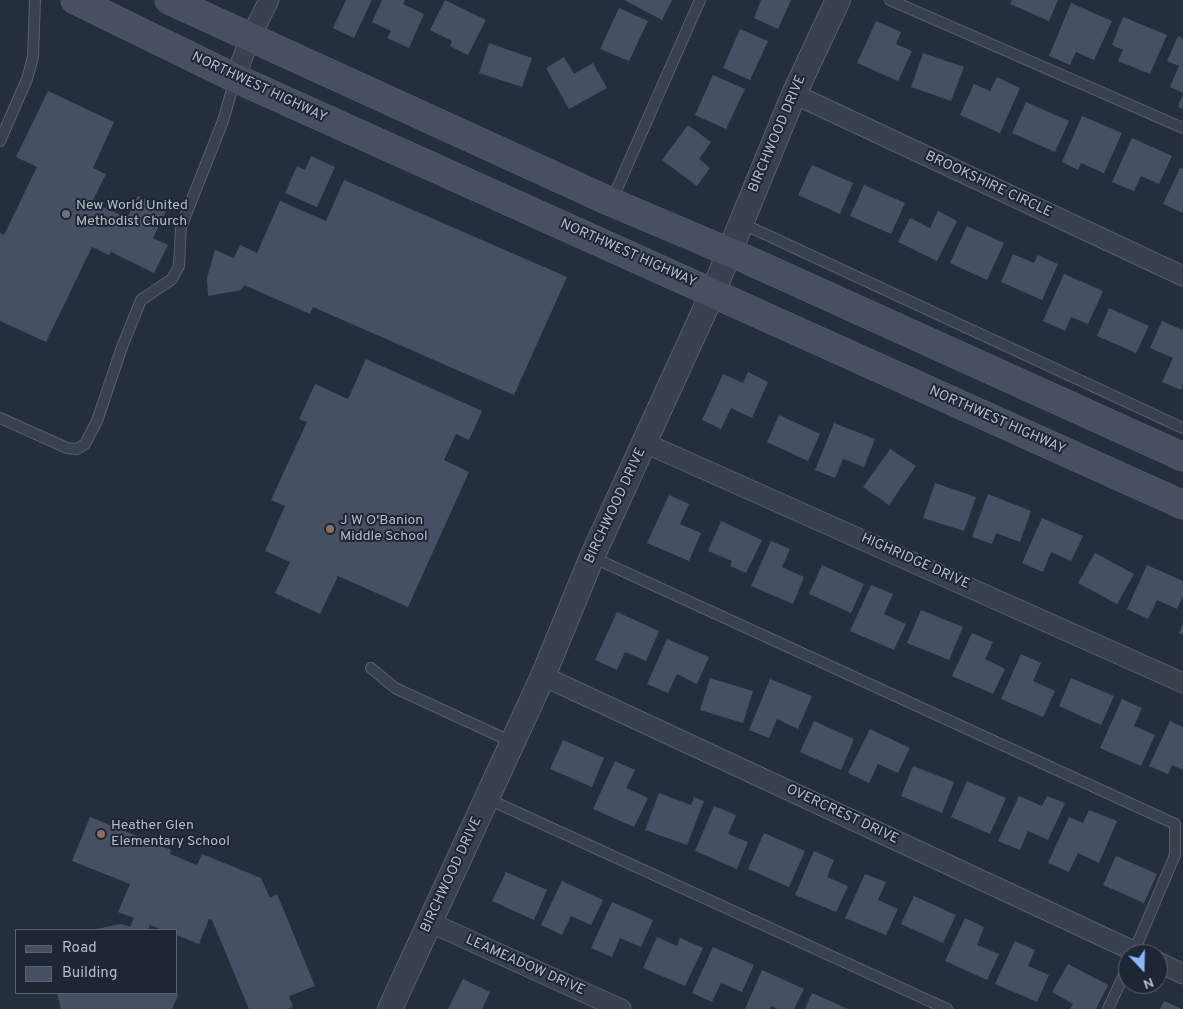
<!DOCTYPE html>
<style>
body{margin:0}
#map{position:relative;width:1183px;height:1009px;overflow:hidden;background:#242f3e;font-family:Overpass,sans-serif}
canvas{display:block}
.legend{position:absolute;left:15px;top:929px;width:162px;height:65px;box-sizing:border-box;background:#1d2633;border:1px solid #59626f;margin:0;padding:6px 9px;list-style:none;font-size:15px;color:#b4bcc9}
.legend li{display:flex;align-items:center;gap:10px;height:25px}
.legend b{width:25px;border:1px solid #59626f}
.north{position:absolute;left:1118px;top:944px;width:50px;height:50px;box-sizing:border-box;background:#1d2633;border:1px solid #59626f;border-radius:50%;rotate:159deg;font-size:14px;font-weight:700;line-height:20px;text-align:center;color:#b4bcc9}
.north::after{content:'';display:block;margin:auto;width:18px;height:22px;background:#8ab4f8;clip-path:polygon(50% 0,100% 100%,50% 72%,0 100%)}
</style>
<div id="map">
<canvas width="1183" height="1009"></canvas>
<ul class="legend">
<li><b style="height:6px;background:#465061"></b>Road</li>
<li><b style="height:14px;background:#455162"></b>Building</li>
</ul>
<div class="north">N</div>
</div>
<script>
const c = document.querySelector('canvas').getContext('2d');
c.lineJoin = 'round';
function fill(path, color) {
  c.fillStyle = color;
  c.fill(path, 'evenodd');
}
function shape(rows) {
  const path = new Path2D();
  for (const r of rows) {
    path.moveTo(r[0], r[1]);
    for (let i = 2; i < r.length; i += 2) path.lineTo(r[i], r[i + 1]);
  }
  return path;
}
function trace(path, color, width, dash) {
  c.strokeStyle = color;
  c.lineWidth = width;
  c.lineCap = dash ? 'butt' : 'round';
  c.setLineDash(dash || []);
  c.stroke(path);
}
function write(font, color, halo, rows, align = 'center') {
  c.font = font + ' Overpass,sans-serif';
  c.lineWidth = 4;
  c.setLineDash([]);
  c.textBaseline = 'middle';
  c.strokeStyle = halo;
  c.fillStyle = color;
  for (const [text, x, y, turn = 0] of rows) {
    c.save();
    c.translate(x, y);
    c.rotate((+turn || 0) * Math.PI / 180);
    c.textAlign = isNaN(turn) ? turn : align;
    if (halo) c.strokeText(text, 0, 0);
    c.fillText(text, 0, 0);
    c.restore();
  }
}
const building = shape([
 [346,0,372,0,354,38,333,28],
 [382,0,405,0,403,4,424,14,409,48,387,38,391,31,372,22],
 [445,0,486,20,468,55,450,46,452,41,430,30],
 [624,0,672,0,662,20],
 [761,0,791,0,778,29,754,18],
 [1012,0,1058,0,1049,21,1010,4],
 [1071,3,1112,21,1094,60,1076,52,1070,65,1049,56],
 [619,8,648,21,629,61,600,49],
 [1123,17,1167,35,1150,74,1118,61,1123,50,1112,45],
 [876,21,901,32,896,44,912,51,898,81,857,63],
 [740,29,768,41,750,80,723,68],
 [1178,36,1183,39,1183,93,1170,87,1179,66,1167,61],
 [489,43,532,58,522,87,479,73],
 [923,53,964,67,951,101,911,87],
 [564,57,574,74,593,63,607,88,569,109,546,68],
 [713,75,745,89,726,129,695,115],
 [997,77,1020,88,1000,133,960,115,974,84,990,91],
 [48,91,114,122,93,168,106,174,92,202,127,218,138,196,167,209,153,238,168,245,154,273,111,252,109,255,92,247,46,342,0,321,0,233,4,235,37,167,16,157],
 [1183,94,1183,109,1178,107],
 [1026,102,1069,121,1055,152,1012,133],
 [1082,116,1122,133,1104,173,1081,163,1078,170,1062,162],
 [688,125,711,142,699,159,710,168,697,186,662,160],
 [1132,138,1172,156,1159,184,1141,176,1134,191,1112,182],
 [311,156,335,167,317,207,285,193,297,166,305,170],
 [812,165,853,183,840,214,798,195],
 [1180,168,1183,169,1183,213,1163,204],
 [344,180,567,277,514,395,313,307,310,314,244,285,241,290,208,296,207,278,215,250,234,258,240,245,257,253,280,201,326,221],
 [864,185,905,203,891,234,850,216],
 [938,211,957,221,937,261,898,242,910,218,930,228],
 [967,226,1004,243,987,280,950,263],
 [1013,254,1034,263,1038,255,1058,264,1042,300,1001,282],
 [1064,274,1103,291,1088,324,1071,317,1065,331,1043,321],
 [1109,308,1149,326,1136,353,1097,336],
 [1162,321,1183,330,1183,384,1181,390,1162,382,1173,358,1150,348],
 [366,359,482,411,469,440,456,434,444,460,469,472,408,607,338,576,320,614,275,593,290,562,265,551,285,506,271,500,307,422,299,419,315,384,348,399],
 [748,372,768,382,752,418,731,408,721,429,702,420,723,374,743,383],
 [779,415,820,434,808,461,767,442],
 [834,423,875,439,864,467,843,459,835,478,815,470],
 [890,449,916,466,889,505,863,487],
 [935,483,976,497,964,531,923,518],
 [988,494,1031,511,1020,542,996,533,992,544,972,537],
 [669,495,689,504,680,524,701,533,689,561,647,543],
 [1042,518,1083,536,1071,561,1051,552,1043,572,1022,563],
 [721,521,762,540,746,573,730,566,732,561,708,551],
 [771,541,790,549,782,567,804,577,793,604,751,586],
 [1095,553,1134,574,1117,604,1078,583],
 [822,565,864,584,851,613,809,594],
 [1147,565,1183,581,1183,596,1177,609,1157,600,1148,619,1127,609],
 [871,585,893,594,884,614,906,624,894,650,850,631],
 [921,610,963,627,949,660,907,643],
 [617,612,659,631,646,661,625,652,617,670,595,660],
 [1183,623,1183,635,1179,633],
 [972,633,993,642,985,659,1005,669,993,694,952,676],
 [667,639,709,657,697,684,677,674,668,693,647,684],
 [1021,654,1041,663,1033,681,1055,691,1043,717,1001,699],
 [710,678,753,691,743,723,700,710],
 [1071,678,1114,696,1101,725,1059,706],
 [770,679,812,696,798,729,777,719,769,738,749,730],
 [1122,699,1142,708,1134,726,1155,735,1141,766,1100,748],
 [814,721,854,739,841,770,800,752],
 [1170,721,1183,727,1183,770,1172,765,1168,774,1149,766],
 [870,729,910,748,898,773,878,764,869,783,848,773],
 [563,740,604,758,592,787,550,769],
 [615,761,635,770,626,788,648,798,634,827,593,809],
 [913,766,954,782,942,813,901,796],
 [967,781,1006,798,990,834,951,817],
 [659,793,691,805,694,797,704,801,687,845,645,830],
 [1019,796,1042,806,1047,796,1065,803,1048,840,1028,831,1020,850,998,841],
 [714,806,736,815,728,834,748,842,737,869,695,851],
 [1089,810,1117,821,1099,863,1078,853,1069,872,1048,863,1069,817,1083,823],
 [90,817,171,850,170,854,197,865,202,854,261,878,270,898,277,894,315,986,289,996,293,1007,288,1009,249,1009,212,920,209,919,199,944,176,935,176,930,163,930,150,925,148,930,92,930,121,924,130,927,134,918,118,912,130,884,72,861],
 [764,833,805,851,789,887,748,869],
 [814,851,834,860,827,877,848,886,836,912,795,895],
 [1116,856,1157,874,1144,903,1103,885],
 [506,872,547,890,534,920,492,901],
 [865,874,886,882,878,900,898,909,886,935,845,918],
 [562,881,603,900,591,925,571,916,562,935,541,925],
 [914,896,956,915,943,943,901,924],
 [612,902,653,920,641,947,620,938,612,957,591,948],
 [965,918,984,927,977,945,999,954,987,980,945,961],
 [657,937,677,946,680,938,703,948,685,986,643,968],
 [1015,941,1035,950,1028,966,1049,975,1037,1002,995,984],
 [713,947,754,965,742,992,721,983,712,1002,692,993],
 [1068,964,1108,985,1096,1009,1070,1009,1073,1004,1052,992],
 [762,970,804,989,794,1009,778,1009,771,1006,770,1009,745,1009],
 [463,979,490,992,482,1009,448,1009],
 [57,993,177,993,178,996,172,1009,61,1009],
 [812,993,848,1009,805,1009],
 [1164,1001,1182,1009,1160,1009]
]);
const service = shape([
 [890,0,1183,128],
 [0,141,27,79,33,57,35,0],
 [612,200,700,0],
 [741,223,1183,428],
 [0,418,67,448,77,449,85,444,97,421,122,347,141,300,172,279,179,266,181,227,223,121,235,79],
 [592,557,1175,824,1175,855,1133,954],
 [371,668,395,688,512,742],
 [488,799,947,1009],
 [1108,1009,1128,966]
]);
const minor = shape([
 [235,78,250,38,269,0],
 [794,94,1183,276],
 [645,443,1183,683],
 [543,676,1140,954],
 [429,922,621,1009],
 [1158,962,1183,974]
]);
const tertiary = shape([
 [390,1009,543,676,592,557,713,292,794,94,838,0]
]);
const secondary = shape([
 [75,0,235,78,1183,505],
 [169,0,611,202,748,260,1183,457]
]);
const markers = [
 [66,214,5,"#6b7280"],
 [330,529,5,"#8d6e63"],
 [101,834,5,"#8d6e63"]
];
const streetNames = [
 ["NORTHWEST HIGHWAY",259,88,25],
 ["BIRCHWOOD DRIVE",778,134,-67],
 ["BROOKSHIRE CIRCLE",988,185,25],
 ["NORTHWEST HIGHWAY",628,254,24],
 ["NORTHWEST HIGHWAY",997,421,24],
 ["BIRCHWOOD DRIVE",616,506,-65],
 ["HIGHRIDGE DRIVE",915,562,24],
 ["OVERCREST DRIVE",842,815,25],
 ["BIRCHWOOD DRIVE",452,875,-65],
 ["LEAMEADOW DRIVE",525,966,24]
];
const poiNames = [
 ["New World United",76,206],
 ["Methodist Church",76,222],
 ["J W O'Banion",340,521],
 ["Middle School",340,537],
 ["Heather Glen",111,826],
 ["Elementary School",111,842]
];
fill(building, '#455162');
trace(service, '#565f6c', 12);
trace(minor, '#565f6c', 21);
trace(tertiary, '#565f6c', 26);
trace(secondary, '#565f6c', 29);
trace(service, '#38414e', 10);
trace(minor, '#38414e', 19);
trace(tertiary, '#38414e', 24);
trace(secondary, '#465061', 28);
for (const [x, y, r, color] of markers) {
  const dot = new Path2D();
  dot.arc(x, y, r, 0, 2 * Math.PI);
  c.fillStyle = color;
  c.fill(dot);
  trace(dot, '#1d2633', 2);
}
write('14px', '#b4bcc9', '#1d2633', streetNames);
write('14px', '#b4bcc9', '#1d2633', poiNames, 'left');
</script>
